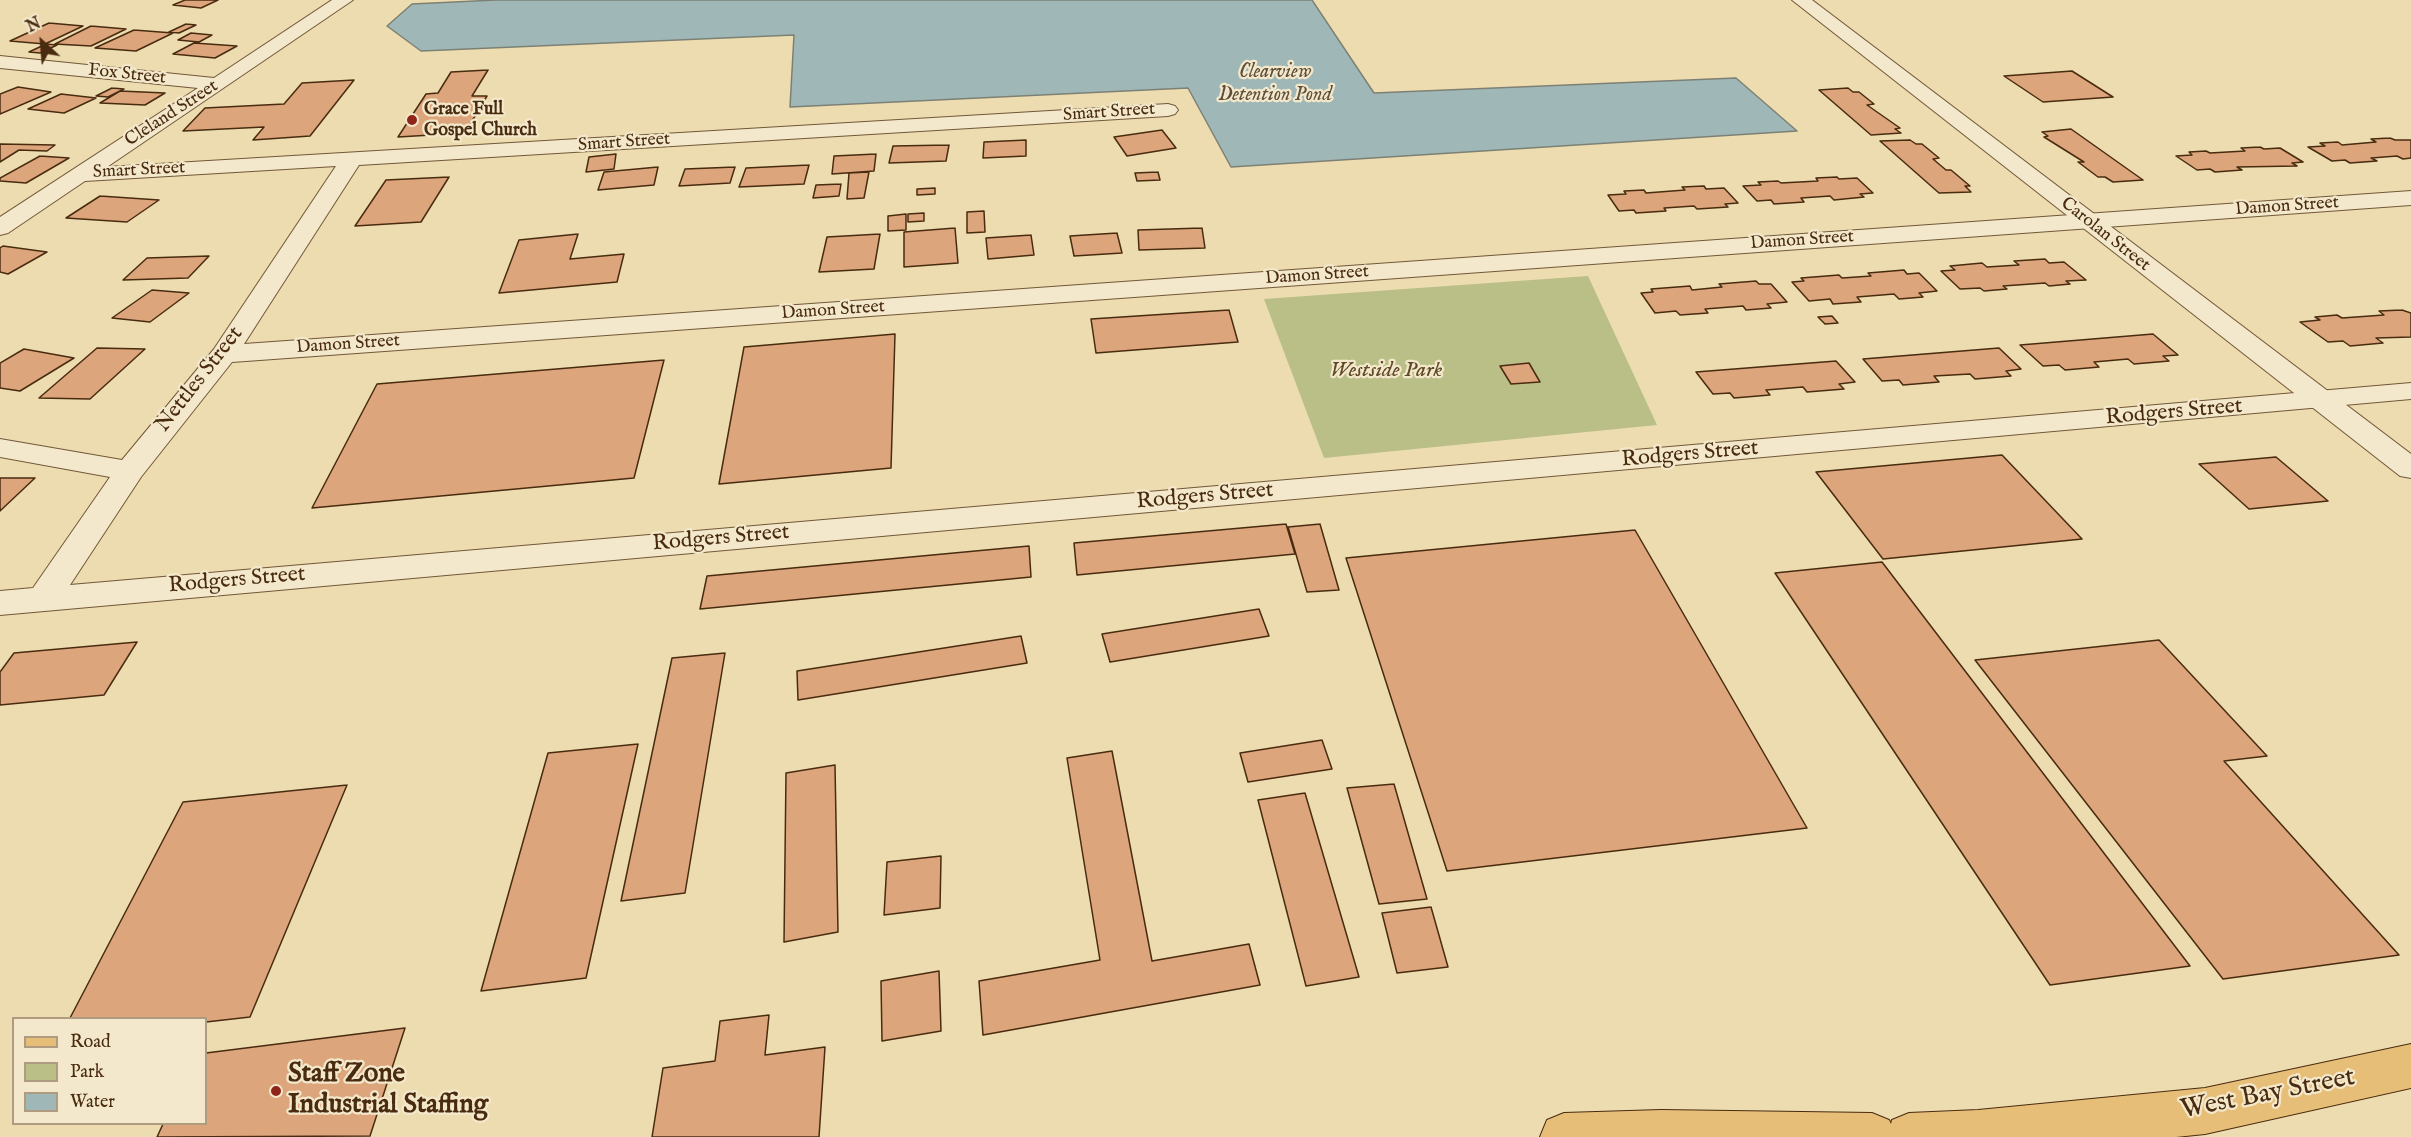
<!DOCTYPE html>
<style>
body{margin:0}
#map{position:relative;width:2411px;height:1137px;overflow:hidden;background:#ecdcaf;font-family:"IM FELL English",serif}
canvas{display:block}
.legend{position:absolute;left:12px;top:1017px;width:195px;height:108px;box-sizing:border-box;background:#f3e8cb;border:2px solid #af9c80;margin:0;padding:8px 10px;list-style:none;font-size:18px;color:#492b10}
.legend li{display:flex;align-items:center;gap:12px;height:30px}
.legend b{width:30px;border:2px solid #af9c80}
.north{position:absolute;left:12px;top:12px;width:60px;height:60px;-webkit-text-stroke:4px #f3e8cb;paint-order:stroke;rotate:334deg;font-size:16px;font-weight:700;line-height:24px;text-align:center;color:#492b10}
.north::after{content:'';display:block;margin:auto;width:21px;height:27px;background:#492b10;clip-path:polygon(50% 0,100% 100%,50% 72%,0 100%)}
</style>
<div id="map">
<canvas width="2411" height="1137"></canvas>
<ul class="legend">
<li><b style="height:8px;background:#e6be78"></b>Road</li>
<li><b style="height:16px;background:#babf88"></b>Park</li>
<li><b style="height:16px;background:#9fb8b7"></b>Water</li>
</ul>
<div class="north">N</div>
</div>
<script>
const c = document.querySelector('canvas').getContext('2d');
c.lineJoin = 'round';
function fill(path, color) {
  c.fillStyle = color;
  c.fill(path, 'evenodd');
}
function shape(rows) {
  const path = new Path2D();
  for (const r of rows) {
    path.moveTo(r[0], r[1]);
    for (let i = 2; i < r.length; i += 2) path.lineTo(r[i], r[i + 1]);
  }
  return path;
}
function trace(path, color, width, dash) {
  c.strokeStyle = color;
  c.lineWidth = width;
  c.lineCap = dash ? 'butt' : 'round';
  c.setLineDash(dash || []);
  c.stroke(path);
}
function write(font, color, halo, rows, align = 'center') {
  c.font = font + ' "IM FELL English",serif';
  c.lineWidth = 4.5;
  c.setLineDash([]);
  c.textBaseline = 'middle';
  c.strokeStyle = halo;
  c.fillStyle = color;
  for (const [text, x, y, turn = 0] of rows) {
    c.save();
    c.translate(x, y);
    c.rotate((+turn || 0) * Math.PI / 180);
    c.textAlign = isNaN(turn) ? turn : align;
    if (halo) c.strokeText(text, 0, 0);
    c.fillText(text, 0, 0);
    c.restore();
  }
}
const green = shape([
 [1588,276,1657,425,1324,458,1264,299]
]);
const water = shape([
 [496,0,1312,0,1374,93,1736,78,1797,131,1231,167,1188,88,790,107,794,35,421,51,387,26,412,4,496,0]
]);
const building = shape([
 [185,0,218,0,201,8,173,5,185,0],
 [49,23,83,26,45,44,10,41,49,23],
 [186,24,196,25,179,33,169,32,186,24],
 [91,26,126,29,91,46,55,44,91,26],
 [134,30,173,33,136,51,95,48,134,30],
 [191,33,212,35,199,42,178,40,191,33],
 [194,43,237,46,215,58,173,54,194,43],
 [46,44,57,45,40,53,29,52,46,44],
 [488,70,472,96,487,96,465,133,398,137,426,94,438,93,451,72,488,70],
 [2072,71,2113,97,2043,102,2004,76,2072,71],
 [354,80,310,136,253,140,264,127,183,131,205,108,284,104,302,83,354,80],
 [18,87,51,92,0,114,0,94,18,87],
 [112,88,124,89,108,97,96,96,112,88],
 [1848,88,1853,92,1859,92,1874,104,1867,105,1900,128,1895,129,1901,133,1871,135,1819,90,1848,88],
 [120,91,165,93,145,105,100,103,120,91],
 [61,94,96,98,64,113,28,109,61,94],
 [2071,129,2143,180,2113,182,2105,177,2098,177,2078,162,2084,162,2044,137,2048,136,2042,132,2071,129],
 [1162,130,1176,148,1127,156,1114,137,1162,130],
 [2390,138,2395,140,2411,140,2411,158,2403,159,2397,156,2371,158,2377,161,2350,163,2345,160,2332,161,2308,147,2325,146,2320,143,2338,142,2342,145,2376,142,2371,139,2390,138],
 [1026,140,1026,156,983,158,984,142,1026,140],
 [1910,140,1916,144,1922,144,1939,158,1933,159,1946,170,1951,170,1970,186,1965,186,1971,192,1939,193,1880,141,1910,140],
 [0,144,55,145,47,151,19,150,0,162,0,144],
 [949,145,946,161,889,163,893,146,949,145],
 [2260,147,2264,149,2280,148,2303,162,2292,163,2297,166,2237,167,2242,170,2215,172,2210,169,2197,170,2176,156,2192,155,2189,152,2206,151,2210,153,2245,151,2241,148,2260,147],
 [616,154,614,169,586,172,589,157,616,154],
 [876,154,874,171,832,174,834,156,876,154],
 [40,156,69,158,26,183,0,181,0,178,40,156],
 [809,165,804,184,739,187,746,168,809,165],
 [658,167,654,185,598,190,604,172,658,167],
 [735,167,730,183,679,186,685,169,735,167],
 [869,172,864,198,847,199,849,173,869,172],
 [1158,172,1160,180,1137,181,1135,173,1158,172],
 [449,177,421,222,355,226,386,180,449,177],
 [1837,177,1839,179,1857,178,1873,193,1860,194,1864,197,1834,200,1830,196,1801,198,1804,202,1774,204,1771,200,1757,201,1743,186,1761,185,1758,182,1778,181,1781,183,1818,181,1816,178,1837,177],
 [841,184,839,196,813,198,816,185,841,184],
 [1704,186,1706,189,1724,188,1738,203,1725,204,1728,207,1697,209,1694,206,1664,208,1666,211,1636,213,1634,210,1619,211,1608,195,1626,194,1624,191,1644,190,1646,193,1685,190,1682,187,1704,186],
 [935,188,935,194,917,195,917,189,935,188],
 [100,196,159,200,127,222,66,218,100,196],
 [984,211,985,232,967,233,967,212,984,211],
 [924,213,924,221,908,222,908,214,924,213],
 [906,214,906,230,888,231,888,216,906,214],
 [955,228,958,263,904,267,904,232,955,228],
 [1202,228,1205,248,1139,250,1138,230,1202,228],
 [1117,233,1122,253,1074,256,1070,236,1117,233],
 [578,234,570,259,624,254,617,282,499,293,519,240,578,234],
 [880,234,874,269,819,272,827,237,880,234],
 [1031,235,1034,255,988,259,986,238,1031,235],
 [3,246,47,252,8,274,0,272,0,248,3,246],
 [209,256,188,278,123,280,147,258,209,256],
 [2045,259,2049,263,2064,262,2086,280,2066,281,2070,284,2049,286,2045,283,2003,286,2007,289,1984,291,1980,288,1960,289,1941,271,1955,270,1950,266,1982,263,1987,267,2019,265,2014,261,2045,259],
 [1904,270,1907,274,1919,273,1937,291,1919,293,1923,297,1899,299,1894,294,1857,297,1861,302,1833,304,1830,299,1809,301,1792,282,1804,281,1801,278,1839,275,1842,278,1871,276,1868,273,1904,270],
 [1756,281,1759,284,1771,284,1787,302,1767,304,1771,308,1746,310,1743,306,1705,309,1708,313,1680,315,1676,311,1655,313,1641,293,1653,292,1651,289,1690,286,1692,290,1722,287,1719,284,1756,281],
 [152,290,189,293,150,322,112,318,152,290],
 [1229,310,1238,342,1096,353,1091,319,1229,310],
 [2402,310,2411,313,2411,337,2376,338,2383,343,2350,346,2343,341,2328,342,2300,322,2320,320,2315,317,2337,315,2342,318,2384,315,2379,311,2402,310],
 [1832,316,1838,323,1825,324,1818,317,1832,316],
 [895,334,891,468,719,484,744,347,895,334],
 [2153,334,2178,355,2163,356,2169,361,2134,364,2128,359,2094,362,2099,367,2065,370,2059,365,2043,366,2020,345,2153,334],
 [97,348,145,349,90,399,39,398,97,348],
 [1999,348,2021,369,2006,371,2011,376,1975,379,1970,374,1934,376,1939,382,1903,385,1899,380,1882,381,1863,359,1999,348],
 [24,349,74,358,20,391,0,388,0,363,24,349],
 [664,360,634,478,312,508,377,384,664,360],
 [1836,361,1855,382,1839,384,1844,389,1807,392,1803,387,1766,390,1770,395,1734,398,1730,393,1713,394,1696,372,1836,361],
 [1529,363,1540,382,1511,384,1500,366,1529,363],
 [2002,455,2082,539,1883,559,1816,472,2002,455],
 [2276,457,2328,501,2249,509,2199,464,2276,457],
 [0,478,35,478,0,511,0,478],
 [1286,524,1295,554,1077,575,1074,543,1286,524],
 [1320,524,1339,590,1307,592,1288,527,1320,524],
 [1635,530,1807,828,1447,871,1346,558,1635,530],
 [1029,546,1031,577,700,609,707,576,1029,546],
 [1882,562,2190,966,2050,985,1775,573,1882,562],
 [1259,609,1269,636,1110,662,1102,634,1259,609],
 [1021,636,1027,663,798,700,797,671,1021,636],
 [2159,640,2267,756,2224,761,2399,955,2223,979,1975,660,2159,640],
 [137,642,104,695,0,705,0,672,14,653,137,642],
 [725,653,685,893,621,901,672,658,725,653],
 [1322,740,1332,769,1248,782,1240,753,1322,740],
 [638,744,586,978,481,991,548,753,638,744],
 [1112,751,1152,961,1249,944,1260,985,983,1035,979,981,1100,960,1067,758,1112,751],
 [835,765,838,932,784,942,786,773,835,765],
 [1394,784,1427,899,1379,904,1347,788,1394,784],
 [347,785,250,1017,206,1022,206,1018,70,1018,183,802,347,785],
 [1305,793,1359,977,1306,986,1258,800,1305,793],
 [941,856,940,908,884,915,887,862,941,856],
 [1431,907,1448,967,1397,973,1382,913,1431,907],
 [939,971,941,1031,882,1041,881,981,939,971],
 [769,1015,765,1055,825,1047,819,1137,652,1137,663,1068,715,1061,720,1021,769,1015],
 [405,1028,370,1136,157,1137,163,1124,206,1124,206,1053,405,1028]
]);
const minor = shape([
 [332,0,353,0,107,167,1168,104,1175,106,1178,110,1175,114,1168,116,359,165,244,344,2411,191,2411,205,232,362,141,477,70,585,2411,383,2411,399,0,615,0,591,33,588,110,477,0,457,0,439,122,460,214,349,336,166,85,181,8,233,0,235,0,217,198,88,0,68,0,56,214,78,332,0]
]);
const tertiary = shape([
 [1792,0,1812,0,2411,454,2411,478,2400,476,1792,0]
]);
const primary = shape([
 [2411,1044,2411,1088,2205,1134,2176,1137,1540,1137,1547,1120,1564,1113,1661,1110,1872,1113,1889,1120,1891,1124,1892,1120,1909,1113,1978,1110,2205,1088,2411,1044]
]);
const markers = [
 [412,120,6,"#8f2418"],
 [276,1091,6,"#8f2418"]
];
const farStreetnames = [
 ["Fox Street",127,75,6],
 ["Smart Street",1109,113,-4],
 ["Cleland Street",172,114,-33],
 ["Smart Street",624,143,-4],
 ["Smart Street",139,171,-3],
 ["Damon Street",2287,207,-4],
 ["Carolan Street",2105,235,38],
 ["Damon Street",1802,241,-4],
 ["Damon Street",1317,276,-4],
 ["Damon Street",833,311,-4],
 ["Damon Street",348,345,-4]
];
const farPoinames = [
 ["Grace Full",424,110],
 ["Gospel Church",424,131]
];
const farWaternames = [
 ["Clearview",1275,73],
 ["Detention Pond",1275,96]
];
const parkNames = [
 ["Westside Park",1386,371]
];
const streetNames = [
 ["Nettles Street",200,380,-52],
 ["Rodgers Street",2174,413,-5],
 ["Rodgers Street",1690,455,-5],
 ["Rodgers Street",1205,497,-5],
 ["Rodgers Street",721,539,-5],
 ["Rodgers Street",237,581,-5]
];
const nearPoinames = [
 ["Staff Zone",288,1075],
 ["Industrial Staffing",288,1106]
];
const nearStreetnames = [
 ["West Bay Street",2268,1095,-11]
];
fill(green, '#babf88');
fill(water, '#9fb8b7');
trace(water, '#7d8074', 1.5);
fill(building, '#dca57c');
trace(building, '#492b10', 1.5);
trace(minor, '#725738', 2);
trace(tertiary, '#725738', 2);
trace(primary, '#492b10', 2);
fill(minor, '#f3e8cb');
fill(tertiary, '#f3e8cb');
fill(primary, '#e6be78');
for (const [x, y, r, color] of markers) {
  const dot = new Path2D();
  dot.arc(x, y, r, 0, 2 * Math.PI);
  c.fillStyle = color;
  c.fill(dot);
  trace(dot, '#f3e8cb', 2);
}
write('18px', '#492b10', '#f3e8cb', farStreetnames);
write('bold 18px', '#492b10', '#f3e8cb', farPoinames, 'left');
write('italic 20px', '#5e4e3a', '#f3e8cb', farWaternames);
write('italic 22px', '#604928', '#f3e8cb', parkNames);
write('22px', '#492b10', '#f3e8cb', streetNames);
write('bold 27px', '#492b10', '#f3e8cb', nearPoinames, 'left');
write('27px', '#492b10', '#f3e8cb', nearStreetnames);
</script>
